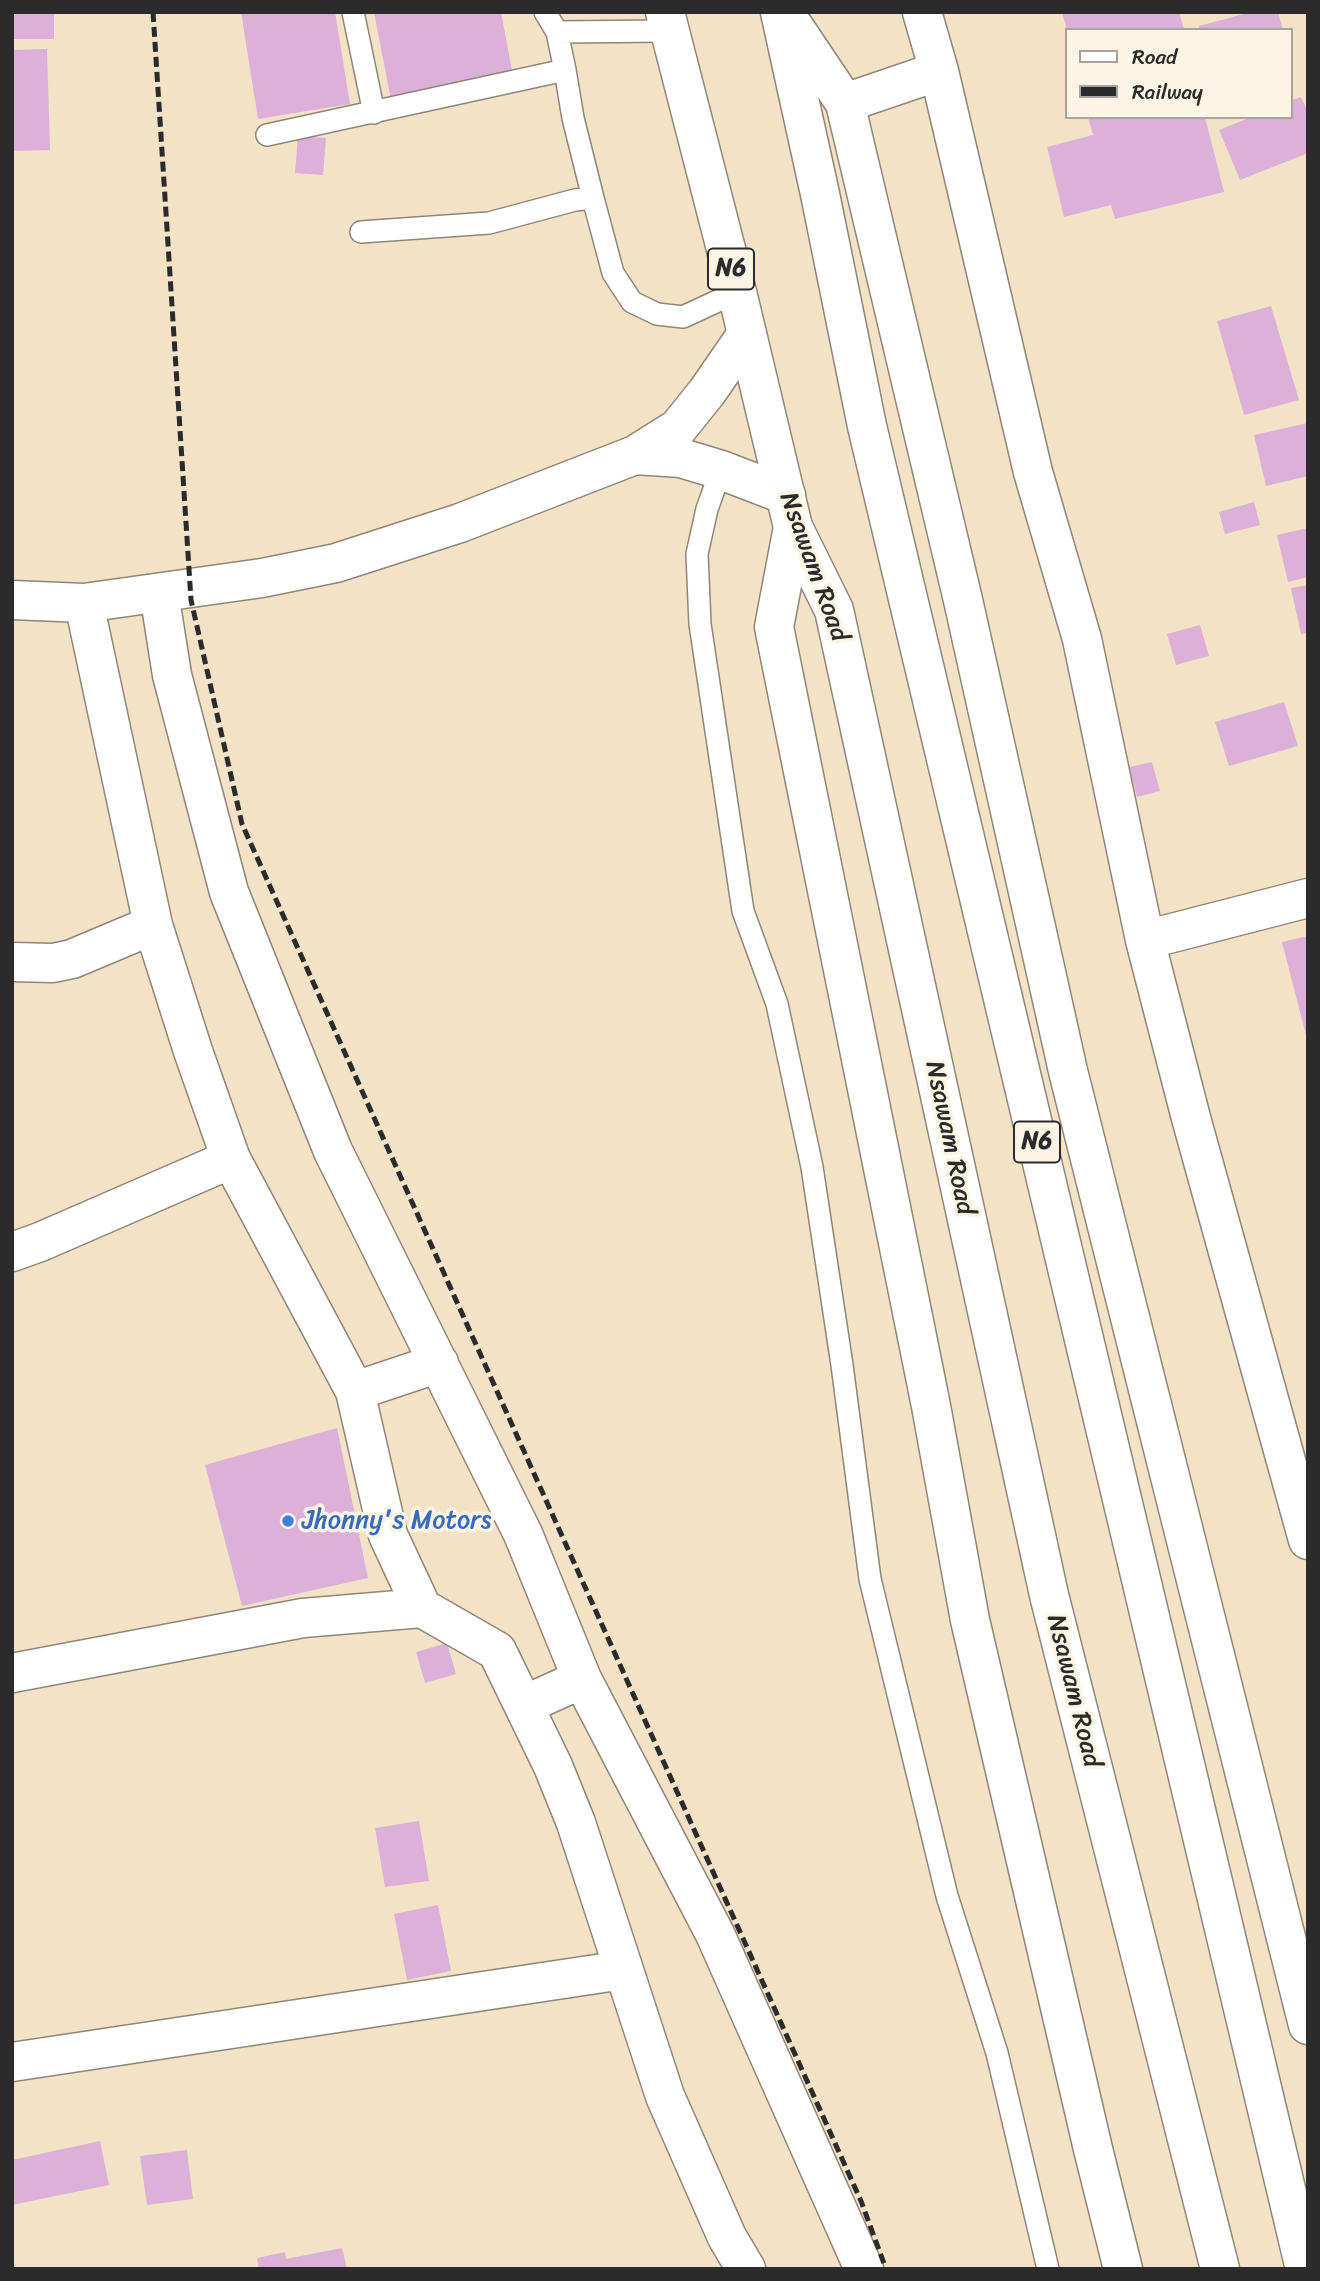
<!DOCTYPE html>
<style>
body{margin:0}
#map{position:relative;width:1320px;height:2281px;overflow:hidden;background:#f3e2c5;font-family:Sriracha,sans-serif}
canvas{display:block}
.frame{position:absolute;inset:0;border:14px solid #2b2b2b;pointer-events:none}
.legend{position:absolute;left:1065px;top:28px;width:228px;height:91px;box-sizing:border-box;background:#fcf5e5;border:2px solid #a8a49b;margin:0;padding:9px 12px;list-style:none;font-size:21px;color:#2b2b2b}
.legend li{display:flex;align-items:center;gap:14px;height:35px}
.legend b{width:35px;border:2px solid #a8a49b}
</style>
<div id="map">
<canvas width="1320" height="2281"></canvas>
<div class="frame"></div>
<ul class="legend">
<li><b style="height:9px;background:#fff"></b>Road</li>
<li><b style="height:9px;background:#2b2b2b"></b>Railway</li>
</ul>
</div>
<script>
const c = document.querySelector('canvas').getContext('2d');
c.lineJoin = 'round';
function fill(path, color) {
  c.fillStyle = color;
  c.fill(path, 'evenodd');
}
function shape(rows) {
  const path = new Path2D();
  for (const r of rows) {
    path.moveTo(r[0], r[1]);
    for (let i = 2; i < r.length; i += 2) path.lineTo(r[i], r[i + 1]);
  }
  return path;
}
function trace(path, color, width, dash) {
  c.strokeStyle = color;
  c.lineWidth = width;
  c.lineCap = dash ? 'butt' : 'round';
  c.setLineDash(dash || []);
  c.stroke(path);
}
function write(font, color, halo, rows, align = 'center') {
  c.font = font + ' Sriracha,sans-serif';
  c.lineWidth = 7;
  c.setLineDash([]);
  c.textBaseline = 'middle';
  c.strokeStyle = halo;
  c.fillStyle = color;
  for (const [text, x, y, turn = 0] of rows) {
    c.save();
    c.translate(x, y);
    c.rotate((+turn || 0) * Math.PI / 180);
    c.textAlign = isNaN(turn) ? turn : align;
    if (halo) c.strokeText(text, 0, 0);
    c.fillText(text, 0, 0);
    c.restore();
  }
}
const building = shape([
 [12,12,54,12,54,39,12,39],
 [241,12,335,12,350,104,258,119],
 [374,12,501,12,513,76,391,100],
 [1062,12,1179,12,1184,30,1067,30],
 [1251,12,1278,12,1283,30,1200,30,1199,26],
 [47,49,50,150,12,151,12,50],
 [1301,97,1308,112,1308,153,1240,180,1219,130,1251,117,1290,117,1290,101],
 [1088,117,1205,117,1224,192,1115,219,1111,205,1064,217,1047,147,1093,135],
 [298,136,326,138,323,175,295,173],
 [1271,306,1299,400,1244,415,1217,321],
 [1308,423,1308,476,1266,486,1254,435],
 [1254,502,1260,525,1225,534,1219,512],
 [1308,528,1308,577,1288,582,1277,535],
 [1308,585,1308,633,1301,634,1291,588],
 [1200,625,1209,656,1176,665,1167,634],
 [1284,702,1298,746,1229,766,1215,722],
 [1152,762,1160,791,1137,797,1129,767],
 [1308,936,1308,1039,1307,1039,1282,942],
 [337,1428,368,1578,242,1606,205,1465],
 [447,1643,456,1674,425,1683,416,1652],
 [419,1821,429,1881,385,1887,375,1828],
 [438,1905,451,1971,407,1980,394,1914],
 [100,2141,109,2185,12,2205,12,2160],
 [187,2150,193,2199,147,2205,140,2156],
 [342,2248,347,2269,259,2269,257,2258,285,2252,286,2259]
]);
const service = shape([
 [353,12,374,113],
 [557,32,669,31],
 [565,70,573,118,593,198],
 [267,135,565,70,557,32,545,12],
 [361,232,489,223,575,200,593,198,613,273,632,302,657,314,683,317,737,292],
 [721,470,707,509,697,554,700,624,743,911,777,1004,812,1167,842,1365,870,1579,947,1896,997,2053,1048,2269]
]);
const minor = shape([
 [922,12,939,71],
 [845,103,939,71,1033,472,1082,639,1145,940,1191,1118,1308,1540],
 [635,455,681,458,721,470,786,495],
 [159,593,172,675,229,892,333,1151,523,1534,582,1679,715,1934,864,2269],
 [12,600,84,603,262,578,336,563,460,523,635,455,678,428,707,392,747,334],
 [84,603,153,925,193,1051,231,1159,355,1391,388,1535,422,1608,497,1651,553,1766,576,1823,665,2096,727,2237,746,2269],
 [1145,940,1308,898],
 [12,962,53,963,72,959,153,925],
 [12,1252,40,1242,231,1159],
 [355,1391,439,1363],
 [12,1673,303,1618,422,1608],
 [524,1705,582,1679],
 [12,2062,623,1970]
]);
const secondary = shape([
 [784,12,845,103,963,600,1068,1071,1308,2025],
 [793,527,774,627,931,1406,970,1620,1093,2149,1123,2269]
]);
const trunk = shape([
 [665,12,737,292,793,527,834,610,1049,1595,1220,2269],
 [780,12,820,194,867,426,1305,2269]
]);
const rail = shape([
 [153,12,191,600,242,824,861,2201,886,2269]
]);
const markers = [
 [288,1521,7,"#3f7fe0"]
];
const shields = [
 [731,269,46],
 [1037,1142,46]
];
const shieldNames = [
 ["N6",731,269],
 ["N6",1037,1142]
];
const streetNames = [
 ["Nsawam Road",813,567,70],
 ["Nsawam Road",949,1138,78],
 ["Nsawam Road",1073,1691,76]
];
const shopNames = [
 ["Jhonny's Motors",302,1521]
];
fill(building, '#dcb1d9');
trace(service, '#8f8678', 24);
trace(minor, '#8f8678', 41);
trace(secondary, '#8f8678', 41);
trace(trunk, '#8f8678', 41);
trace(service, '#fff', 21);
trace(minor, '#fff', 38);
trace(secondary, '#fff', 38);
trace(trunk, '#fff', 38);
trace(rail, '#2b2b2b', 5, [10, 5]);
for (const [x, y, r, color] of markers) {
  const dot = new Path2D();
  dot.arc(x, y, r, 0, 2 * Math.PI);
  c.fillStyle = color;
  c.fill(dot);
  trace(dot, '#fcf5e5', 2.5);
}
for (const [x, y, w] of shields) {
  const box = new Path2D();
  box.roundRect(x - w / 2, y - 20.5, w, 41, 5);
  c.fillStyle = '#fcf5e5';
  c.fill(box);
  trace(box, '#2b2b2b', 2);
}
write('bold 24px', '#2b2b2b', null, shieldNames);
write('26px', '#2b2b2b', '#fcf5e5', streetNames);
write('26px', '#366cbe', '#fcf5e5', shopNames, 'left');
</script>
